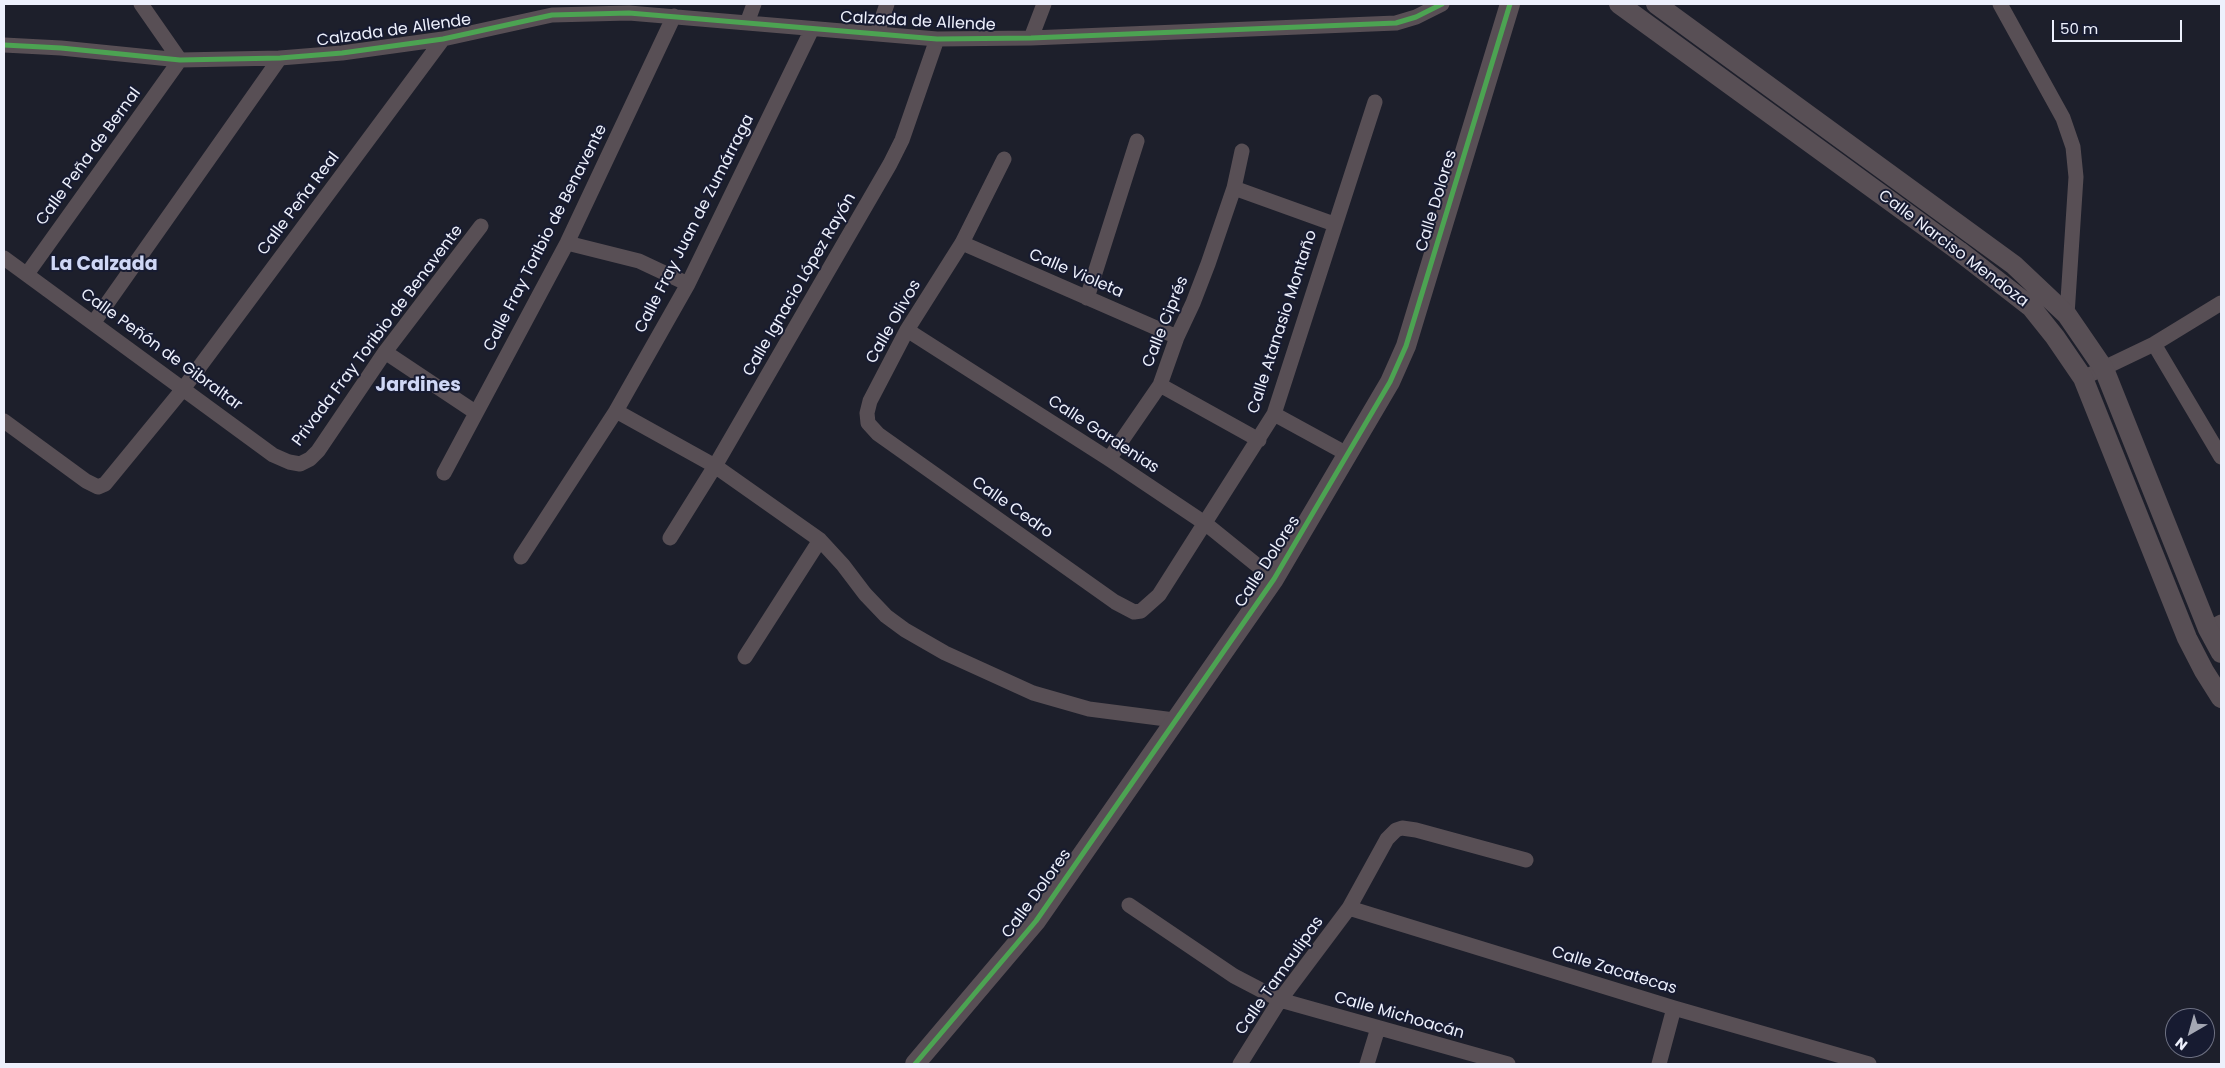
<!DOCTYPE html>
<meta charset="utf-8">
<style>
body{margin:0}
#map{position:relative;width:2225px;height:1068px;overflow:hidden;background:#1d1f2b;font-family:Poppins,sans-serif}
canvas{display:block}
.frame{position:absolute;inset:0;border:5px solid #edf0fc;pointer-events:none}
.north{position:absolute;left:2165px;top:1008px;width:50px;height:50px;box-sizing:border-box;background:#171b31;border:1px solid #6d7082;border-radius:50%;rotate:218deg;font-size:14px;font-weight:700;line-height:20px;text-align:center;color:#edf0fc}
.north::after{content:'';display:block;margin:auto;width:18px;height:22px;background:#a4a7b3;clip-path:polygon(50% 0,100% 100%,50% 72%,0 100%)}
.scale{position:absolute;left:2052px;top:20px;width:130px;height:22px;box-sizing:border-box;border:2px solid #edf0fc;border-top:0;padding-left:6px;font-size:15px;line-height:18px;white-space:nowrap;color:#edf0fc;-webkit-text-stroke:4px #171b31;paint-order:stroke}
</style>
<div id="map">
<canvas width="2225" height="1068"></canvas>
<div class="frame"></div>
<div class="north">N</div>
<div class="scale">50 m</div>
</div>
<script>
const c = document.querySelector('canvas').getContext('2d');
c.lineJoin = 'round';
function shape(rows) {
  const path = new Path2D();
  for (const r of rows) {
    path.moveTo(r[0], r[1]);
    for (let i = 2; i < r.length; i += 2) path.lineTo(r[i], r[i + 1]);
  }
  return path;
}
function trace(path, color, width, dash) {
  c.strokeStyle = color;
  c.lineWidth = width;
  c.lineCap = dash ? 'butt' : 'round';
  c.setLineDash(dash || []);
  c.stroke(path);
}
function write(font, color, halo, rows, align = 'center') {
  c.font = font + ' Poppins,sans-serif';
  c.lineWidth = 4;
  c.setLineDash([]);
  c.textBaseline = 'middle';
  c.strokeStyle = halo;
  c.fillStyle = color;
  for (const [text, x, y, turn = 0] of rows) {
    c.save();
    c.translate(x, y);
    c.rotate((+turn || 0) * Math.PI / 180);
    c.textAlign = isNaN(turn) ? turn : align;
    if (halo) c.strokeText(text, 0, 0);
    c.fillText(text, 0, 0);
    c.restore();
  }
}
const minor = shape([
 [2000,4,2063,118,2073,147,2076,177,2067,315],
 [747,23,754,4],
 [877,33,887,4],
 [1031,38,1044,4],
 [4,45,61,48,180,60,280,58,342,53,443,39,552,15,629,13,937,39,1031,38,1396,23,1416,17,1442,4],
 [1004,159,962,243,907,330,870,401,867,413,868,423,878,434,1115,602,1134,612,1141,611,1159,595,1274,414,1375,102],
 [1234,188,1334,224],
 [567,243,639,261,688,284],
 [962,243,1177,337],
 [4,258,273,455,289,462,300,464,310,459,318,451,385,352,481,226],
 [27,274,180,60,141,4],
 [1087,298,1137,141],
 [94,322,280,58],
 [907,330,1109,459,1206,524,1274,579],
 [2154,344,2221,457],
 [385,352,475,412],
 [2083,378,2154,344,2221,303],
 [1160,385,1259,440],
 [616,411,715,466,820,540,843,565,865,594,886,616,905,630,945,653,1033,693,1089,709,1174,720],
 [1274,414,1349,455],
 [4,421,86,481,98,487,105,484,183,389,443,39],
 [1109,459,1160,385,1177,337,1193,303,1208,264,1234,188,1242,151],
 [444,473,567,243,674,16],
 [670,538,715,466,890,164,902,140,937,39],
 [521,557,616,411,688,284,812,29],
 [2208,629,2221,622],
 [745,657,820,540],
 [1129,905,1234,976,1280,1000,1508,1064],
 [1349,908,1674,1008,1869,1064],
 [1240,1064,1280,1000,1349,908,1387,839,1396,830,1402,828,1416,830,1526,860],
 [1367,1064,1378,1028],
 [1659,1064,1674,1008]
]);
const tertiary = shape([
 [1619,4,1959,251,2031,307,2055,337,2083,378,2187,638,2204,671,2221,698],
 [1656,4,2014,265,2067,315,2104,369,2208,629,2221,653],
 [915,1064,1036,921,1274,579,1390,382,1406,346,1510,4]
]);
const cycleway = shape([
 [4,45,61,48,180,60,280,58,342,53,443,39,552,15,629,13,937,39,1031,38,1396,23,1416,17,1442,4],
 [915,1064,1036,921,1274,579,1390,382,1406,346,1510,4]
]);
const streetNames = [
 ["Calzada de Allende",918,22,3],
 ["Calzada de Allende",394,31,-8],
 ["Calle Peña de Bernal",89,157,-54],
 ["Calle Dolores",1437,201,-73],
 ["Calle Peña Real",299,204,-53],
 ["Calle Fray Juan de Zumárraga",695,224,-63],
 ["Calle Fray Toribio de Benavente",546,238,-63],
 ["Calle Narciso Mendoza",1953,249,37],
 ["Calle Violeta",1076,274,23],
 ["Calle Ignacio López Rayón",800,285,-60],
 ["Calle Olivos",894,322,-60],
 ["Calle Ciprés",1166,322,-68],
 ["Calle Atanasio Montaño",1283,322,-72],
 ["Privada Fray Toribio de Benavente",378,336,-53],
 ["Calle Peñón de Gibraltar",161,350,36],
 ["Calle Gardenias",1103,435,33],
 ["Calle Cedro",1012,508,35],
 ["Calle Dolores",1268,562,-57],
 ["Calle Dolores",1037,894,-54],
 ["Calle Zacatecas",1614,971,17],
 ["Calle Tamaulipas",1280,976,-55],
 ["Calle Michoacán",1399,1016,16]
];
const quarterNames = [
 ["La Calzada",104,265],
 ["Jardines",418,386]
];
trace(minor, '#584f55', 15);
trace(tertiary, '#584f55', 20);
trace(cycleway, '#4ca352', 5);
write('16px', '#edf0fc', '#171b31', streetNames);
write('bold 19px', '#cfd7f5', '#171b31', quarterNames);
</script>
